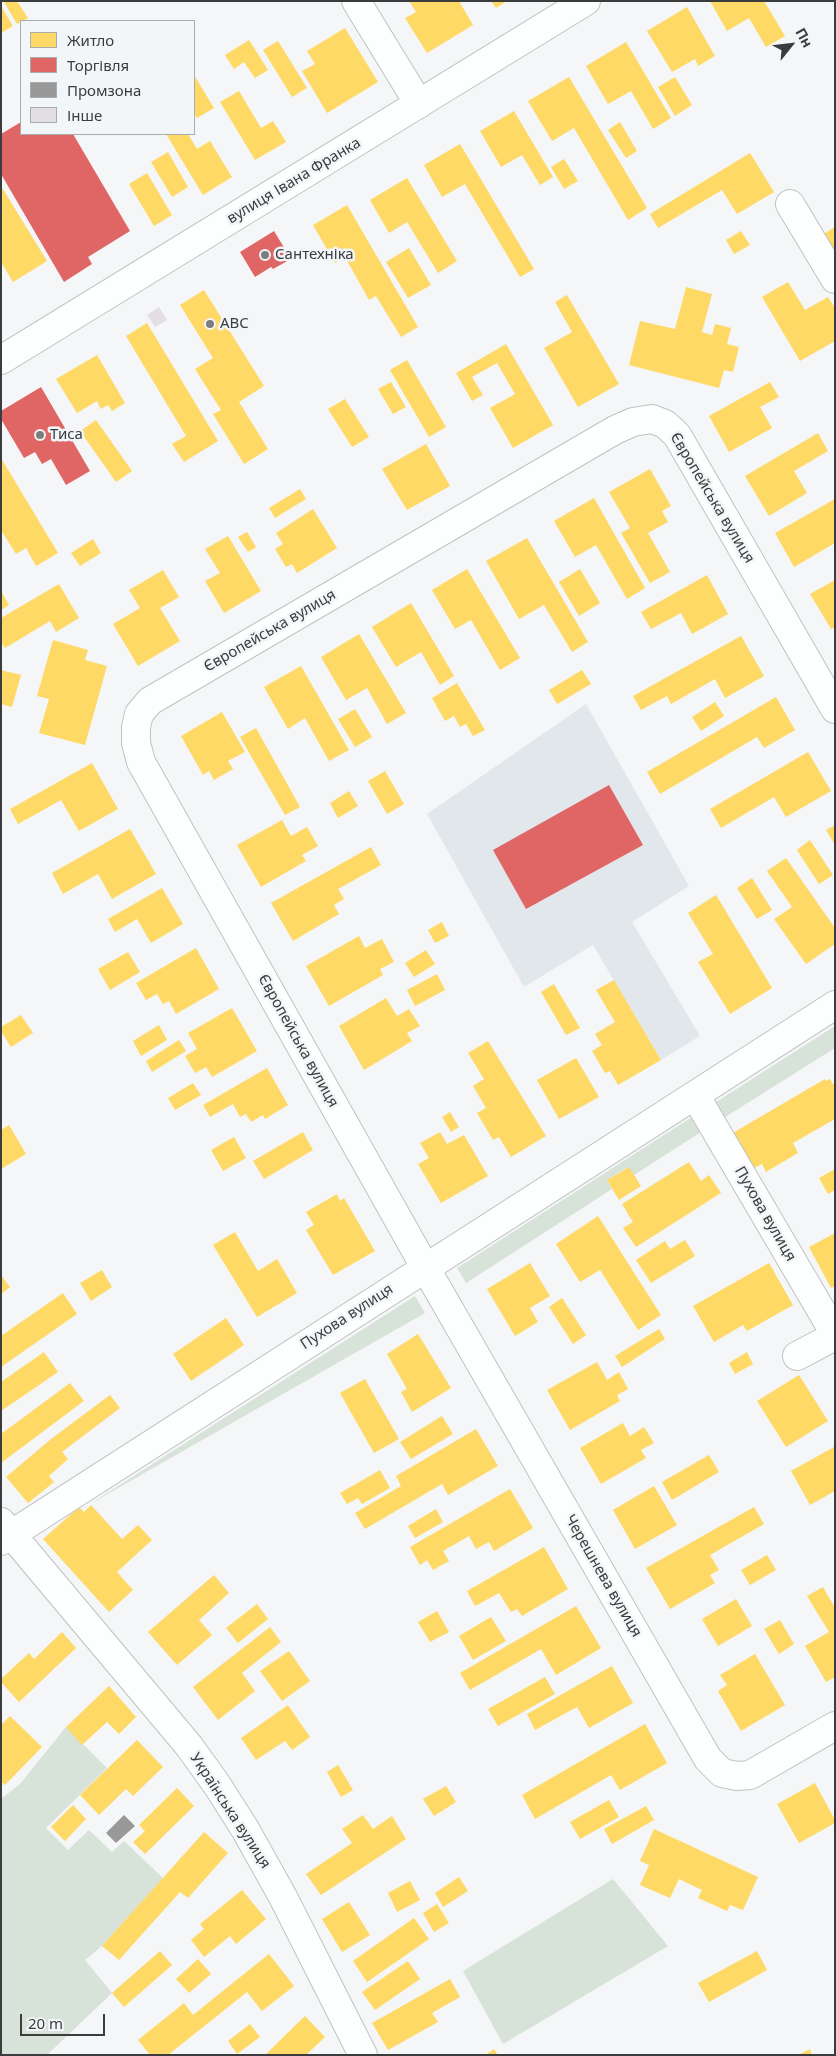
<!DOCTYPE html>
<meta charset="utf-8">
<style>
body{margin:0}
#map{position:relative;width:836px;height:2056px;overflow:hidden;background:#f4f6f7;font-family:"Noto Sans",sans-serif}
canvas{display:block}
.frame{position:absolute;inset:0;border:2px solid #3b3c3d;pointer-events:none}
.legend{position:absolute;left:20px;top:20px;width:175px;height:115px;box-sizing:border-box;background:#f3f6f8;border:1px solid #a9acad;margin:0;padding:6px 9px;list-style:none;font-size:15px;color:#3b3c3d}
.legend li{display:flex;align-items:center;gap:10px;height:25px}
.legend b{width:25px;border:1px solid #a9acad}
.north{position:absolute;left:766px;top:20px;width:50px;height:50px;-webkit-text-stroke:4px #f3f6f8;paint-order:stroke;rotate:61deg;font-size:14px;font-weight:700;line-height:20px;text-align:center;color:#3b3c3d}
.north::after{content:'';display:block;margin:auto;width:18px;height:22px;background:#3b3c3d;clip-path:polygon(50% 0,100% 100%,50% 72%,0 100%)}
.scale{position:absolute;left:20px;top:2014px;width:85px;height:22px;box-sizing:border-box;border:2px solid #3b3c3d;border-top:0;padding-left:6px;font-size:15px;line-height:18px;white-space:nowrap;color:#3b3c3d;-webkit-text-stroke:4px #f3f6f8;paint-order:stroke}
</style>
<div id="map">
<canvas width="836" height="2056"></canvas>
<div class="frame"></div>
<ul class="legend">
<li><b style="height:14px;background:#ffd966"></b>Житло</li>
<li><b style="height:14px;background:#e06666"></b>Торгівля</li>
<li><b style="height:14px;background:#999"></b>Промзона</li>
<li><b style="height:14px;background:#e2dee2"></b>Інше</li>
</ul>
<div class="north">Пн</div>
<div class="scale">20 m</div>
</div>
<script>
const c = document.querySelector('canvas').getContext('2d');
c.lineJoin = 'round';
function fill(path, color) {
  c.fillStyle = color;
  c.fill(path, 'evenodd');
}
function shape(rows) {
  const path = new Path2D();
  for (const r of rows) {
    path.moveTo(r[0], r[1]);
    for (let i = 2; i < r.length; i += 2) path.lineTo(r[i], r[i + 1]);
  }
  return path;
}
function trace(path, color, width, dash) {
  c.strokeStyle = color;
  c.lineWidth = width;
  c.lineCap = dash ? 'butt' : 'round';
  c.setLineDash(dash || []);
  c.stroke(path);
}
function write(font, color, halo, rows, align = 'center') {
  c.font = font + ' "Noto Sans",sans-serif';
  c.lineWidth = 5;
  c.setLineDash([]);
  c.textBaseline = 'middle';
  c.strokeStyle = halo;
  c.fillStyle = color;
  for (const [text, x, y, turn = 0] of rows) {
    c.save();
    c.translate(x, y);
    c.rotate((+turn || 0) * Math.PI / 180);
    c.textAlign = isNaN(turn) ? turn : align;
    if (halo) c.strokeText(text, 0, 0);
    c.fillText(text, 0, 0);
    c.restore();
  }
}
const built = shape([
 [586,704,689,886,632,922,700,1036,661,1060,593,945,524,987,427,814]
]);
const green = shape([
 [835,1026,835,1048,722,1119,713,1104],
 [692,1117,701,1132,634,1175,628,1167,607,1180,612,1189,466,1283,457,1268],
 [415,1296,425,1313,90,1504],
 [66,1727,107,1768,46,1828,68,1850,89,1830,112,1852,124,1841,163,1878,102,1946,85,1960,112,1993,47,2055,1,2055,1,1799,20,1784],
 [613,1879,668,1946,503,2044,463,1971]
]);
const homes = shape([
 [6,1,17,1,28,18,17,24,4,2],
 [409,1,459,1,473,25,427,53,405,18,416,12],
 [491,1,507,1,496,8],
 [710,1,764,1,785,36,766,47,749,18,727,31],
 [1,6,13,26,1,33],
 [687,7,715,56,698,66,695,59,672,72,647,31],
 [345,28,378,82,327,113,302,71,315,64,307,51],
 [249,40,268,70,255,78,244,62,234,69,225,55],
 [278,41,307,88,292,97,263,50],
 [626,42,671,118,653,129,631,91,608,104,586,66],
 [194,75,214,108,197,118,194,113],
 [569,77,647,208,628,220,574,128,552,141,528,101],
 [675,77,692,105,675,116,658,87],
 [239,91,261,128,273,121,286,142,255,160,220,102],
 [514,111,553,177,540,185,522,155,501,167,480,131],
 [620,122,637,151,626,158,608,130],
 [166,134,188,134,197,149,210,141,232,177,203,195],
 [460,144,534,269,520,277,465,184,442,197,424,165],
 [168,152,188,187,172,197,151,162],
 [750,153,774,192,737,214,722,190,658,228,650,214],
 [564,159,578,181,564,189,551,167],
 [147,173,172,215,154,226,129,184],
 [407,178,457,261,438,273,407,222,389,233,370,200],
 [1,186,47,261,13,282,1,262],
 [347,205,418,327,401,337,376,296,369,300,345,257,335,263,313,225],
 [835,227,835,257,822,235],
 [741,231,750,245,734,254,726,240],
 [409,248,431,285,408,298,386,262],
 [788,282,805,310,828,297,835,308,835,341,800,361,762,297],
 [686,287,712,294,702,332,712,335,715,324,731,328,727,344,739,347,733,372,724,370,719,388,629,365,640,321,675,329],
 [204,290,264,386,239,402,268,449,244,464,213,414,221,410,195,369,213,358,180,305],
 [567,295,619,384,578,407,544,348,572,332,555,302],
 [147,323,218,441,184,462,172,444,186,436,126,336],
 [506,344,553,425,513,448,490,408,515,394,497,363,472,377,483,395,472,401,456,373],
 [97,355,125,403,112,411,108,405,101,409,97,401,77,413,56,379],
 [407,360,446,427,429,437,390,370],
 [391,382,406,407,393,414,378,389],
 [770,382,779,397,760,407,772,428,729,452,709,416],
 [345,399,369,437,352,447,328,409],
 [96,420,132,471,116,482,80,431],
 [818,433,828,451,794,471,807,493,769,516,745,476],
 [426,444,450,486,407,510,382,469],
 [1,458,58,553,36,566,26,548,16,554,1,530],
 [650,469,671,506,662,511,668,522,648,533,670,572,650,583,621,533,630,528,609,492],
 [300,489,306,499,275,518,269,508],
 [594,498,645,588,627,599,596,545,575,557,554,521],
 [835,499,835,543,794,567,775,533],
 [313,509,337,548,297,573,292,564,286,567,275,549,283,544,276,533],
 [247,532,256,547,248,552,238,537],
 [228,536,261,591,224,613,205,581,220,573,205,549],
 [527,538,588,642,572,652,544,605,519,619,486,561],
 [93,539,101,553,80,566,71,553],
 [467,569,520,658,500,670,471,620,455,629,432,590],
 [580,569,600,603,579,616,559,582],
 [163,570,179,597,160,608,180,641,138,666,113,624,140,608,129,590],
 [707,575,728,614,692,634,681,613,651,629,641,612],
 [835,580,835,627,831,629,810,594],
 [59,584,79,618,56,632,50,621,5,648,1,642,1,618],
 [1,591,9,605,1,610],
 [411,603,454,676,440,685,421,652,396,667,372,627],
 [359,634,406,713,387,724,367,688,346,700,321,657],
 [741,636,764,676,725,698,715,679,671,704,667,696,641,710,633,696],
 [53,640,88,650,85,660,107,666,85,745,39,733,49,699,37,696],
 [301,666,349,750,329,761,305,718,288,729,264,687],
 [1,670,21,675,12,707,1,704],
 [582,670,591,684,557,704,549,690],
 [457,683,485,730,473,736,466,724,460,727,454,716,445,721,432,698],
 [776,697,795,730,764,748,757,737,660,794,647,772],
 [715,702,724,716,701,731,692,717],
 [355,709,372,737,355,747,338,719],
 [222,712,245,752,228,761,233,769,214,780,209,771,203,775,181,736],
 [256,728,300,807,285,815,240,737],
 [808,752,831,791,786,817,774,797,721,828,710,809],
 [92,763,118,809,79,831,61,800,18,824,10,809],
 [385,771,404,804,387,814,368,781],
 [349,791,358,806,338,818,330,803],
 [282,820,291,836,307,827,318,846,302,855,306,861,261,887,237,845],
 [835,825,835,845,826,830],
 [130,829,156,874,112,899,98,874,63,894,52,873],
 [810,840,833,875,819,884,797,850],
 [371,847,381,865,338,889,344,899,334,905,339,914,293,941,271,903],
 [786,858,835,928,835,944,806,964,774,919,792,907,767,871],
 [752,878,772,910,757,919,737,888],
 [162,888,183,924,151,943,137,919,115,932,108,919],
 [716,895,772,988,730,1014,698,962,713,954,688,913],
 [442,922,449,936,435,943,428,930],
 [359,936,365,948,382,939,394,962,380,969,383,975,329,1006,306,966],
 [196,948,219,989,176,1014,169,1001,163,1004,157,994,146,1000,136,983],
 [426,950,435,964,414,977,405,963],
 [128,952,140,972,110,990,98,969],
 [437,974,445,990,415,1006,407,990],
 [614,980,661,1060,618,1085,610,1071,605,1073,592,1051,602,1045,595,1034,615,1022,596,990],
 [554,984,580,1028,566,1035,541,992],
 [386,998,397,1016,409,1009,420,1026,407,1033,412,1041,364,1070,339,1026],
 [232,1008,257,1051,212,1077,206,1067,195,1073,185,1056,197,1049,188,1033],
 [21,1015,33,1033,11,1047,1,1031,1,1027],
 [159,1025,167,1040,141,1056,133,1041],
 [179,1040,186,1051,152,1072,146,1061],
 [488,1041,546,1136,511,1157,499,1137,493,1140,477,1113,486,1108,473,1086,484,1079,468,1053],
 [576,1058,599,1097,559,1119,537,1080],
 [267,1068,288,1105,265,1119,263,1115,251,1122,246,1114,240,1117,233,1104,210,1117,203,1105],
 [825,1079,826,1081,830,1079,833,1084,835,1083,835,1119,793,1143,798,1153,766,1172,762,1164,752,1169,731,1134],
 [193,1083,201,1095,175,1110,168,1098],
 [450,1112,459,1127,451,1132,442,1117],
 [9,1125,26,1154,1,1169,1,1130],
 [303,1132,313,1150,264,1179,253,1161],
 [440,1132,447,1144,464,1135,488,1176,441,1203,418,1164,429,1158,420,1143],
 [234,1137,246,1158,223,1171,211,1150],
 [689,1162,701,1181,709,1175,721,1193,636,1247,623,1228,633,1222,622,1204],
 [629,1167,641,1186,619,1200,607,1180],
 [835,1169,835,1190,828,1194,819,1178],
 [337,1194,340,1201,344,1198,375,1251,333,1275,306,1230,314,1225,306,1212],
 [598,1216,661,1315,638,1330,600,1270,580,1282,556,1244],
 [235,1232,258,1271,277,1259,297,1293,257,1317,213,1245],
 [835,1233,835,1286,831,1288,809,1247],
 [685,1240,695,1256,651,1283,636,1260,665,1241,670,1249],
 [530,1263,550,1296,530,1308,538,1322,515,1336,487,1289],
 [769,1263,793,1305,747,1331,743,1325,714,1342,693,1306],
 [102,1270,112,1287,91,1301,80,1283],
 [1,1275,10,1287,1,1294],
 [63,1293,77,1314,1,1367,1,1336],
 [562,1298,586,1335,573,1344,549,1307],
 [226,1318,244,1345,191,1381,173,1354],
 [659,1329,665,1339,622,1367,615,1356],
 [418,1334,451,1388,412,1412,401,1392,407,1389,387,1354],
 [44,1352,58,1372,1,1411,1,1382],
 [747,1352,753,1364,735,1374,729,1363],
 [597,1362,607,1380,619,1372,628,1389,617,1395,620,1401,570,1430,547,1390],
 [799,1375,828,1421,786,1447,757,1401],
 [365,1379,399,1439,374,1453,340,1393],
 [70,1383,84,1401,1,1463,1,1434],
 [110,1395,120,1408,62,1452,68,1459,49,1476,54,1482,28,1503,6,1477,51,1439],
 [442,1416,453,1434,411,1459,400,1442],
 [623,1423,630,1436,644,1427,654,1443,641,1450,646,1458,601,1484,580,1448],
 [476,1429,498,1466,448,1495,442,1484,365,1529,355,1513,401,1486,396,1476],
 [834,1447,835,1491,810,1505,791,1471],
 [709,1455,719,1472,672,1500,662,1482],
 [380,1470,390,1488,362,1504,358,1498,347,1504,340,1493],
 [654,1486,677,1525,635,1549,613,1510],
 [510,1489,533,1528,494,1551,489,1542,476,1549,469,1536,443,1551,449,1561,433,1570,427,1560,420,1565,410,1547],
 [91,1505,122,1539,138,1525,152,1540,117,1572,133,1590,109,1612,43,1539,79,1507,84,1512],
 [754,1507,764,1524,710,1555,719,1570,710,1575,715,1583,670,1609,646,1568],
 [436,1509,443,1522,415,1538,408,1526],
 [544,1547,568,1589,522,1616,517,1609,511,1612,499,1593,475,1606,467,1591],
 [767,1555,776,1570,750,1585,741,1570],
 [214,1575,229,1593,199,1620,212,1635,177,1665,148,1632],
 [823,1587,835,1608,835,1677,826,1682,805,1646,829,1632,807,1596],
 [736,1599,752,1626,718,1646,702,1619],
 [257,1604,268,1619,238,1643,226,1628],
 [576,1606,601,1648,556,1675,541,1649,470,1690,460,1673],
 [437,1611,449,1632,430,1642,418,1622],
 [491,1617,506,1641,473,1660,459,1636],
 [780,1620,794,1644,779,1654,764,1629],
 [270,1627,281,1642,242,1673,255,1691,218,1720,193,1687],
 [62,1632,76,1648,19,1702,1,1682,1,1679,29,1653,34,1659],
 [289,1651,310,1681,282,1701,260,1671],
 [755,1654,785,1705,741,1731,718,1691,727,1685,720,1675],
 [612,1666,633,1703,589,1728,577,1707,535,1730,527,1714],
 [545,1677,555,1694,498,1726,488,1709],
 [109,1686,136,1717,119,1734,107,1722,82,1745,66,1727],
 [288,1705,310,1737,292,1750,285,1741,256,1760,241,1738],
 [10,1716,42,1747,5,1785,1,1782,1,1725],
 [645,1724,667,1763,620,1790,611,1775,535,1819,522,1795],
 [137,1740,163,1767,133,1796,126,1789,99,1815,80,1795],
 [338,1765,353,1790,341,1797,327,1772],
 [815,1783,835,1820,835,1823,799,1843,777,1804],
 [446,1786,456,1802,434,1816,423,1799],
 [177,1788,194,1806,145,1854,133,1842,145,1831,139,1825],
 [609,1800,619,1817,580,1839,570,1822],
 [73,1805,86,1819,65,1841,51,1827],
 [646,1806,654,1820,612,1844,604,1829],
 [363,1815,373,1829,392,1816,406,1839,321,1895,306,1874,352,1843,342,1829],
 [654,1829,758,1877,743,1910,730,1905,727,1911,698,1898,702,1890,679,1879,670,1898,640,1885,649,1865,640,1861],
 [204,1832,228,1853,188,1898,180,1892,119,1960,102,1946],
 [459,1877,468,1891,443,1907,435,1893],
 [410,1881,420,1900,397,1912,388,1893],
 [242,1890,266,1919,236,1944,230,1936,204,1957,191,1940,204,1929,200,1924],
 [349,1902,370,1935,342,1952,322,1919],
 [437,1904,449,1923,434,1932,423,1913],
 [414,1918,429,1939,367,1982,353,1961],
 [160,1951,172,1965,124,2007,112,1993],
 [757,1951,767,1970,709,2002,698,1983],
 [269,1954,294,1986,262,2011,247,1992,168,2055,150,2055,138,2040,184,2003,193,2015],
 [198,1959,211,1974,189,1993,176,1979],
 [408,1961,420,1979,375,2010,362,1992],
 [450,1979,460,1997,432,2013,438,2022,388,2050,372,2023],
 [305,2016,325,2037,306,2055,265,2055],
 [250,2024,260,2037,237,2054,228,2041],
 [494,2049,498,2055,485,2055],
 [810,2049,812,2055,798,2055]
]);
const shops = shape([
 [21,122,21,134,73,134,130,231,88,257,92,264,64,282,1,174,1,134],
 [274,231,291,259,273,269,271,267,255,277,240,252],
 [41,387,90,471,66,485,51,459,42,464,35,452,24,458,1,419,1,411],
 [609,785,643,845,526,909,493,850]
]);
const industry = shape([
 [124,1815,135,1826,116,1843,106,1833]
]);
const building = shape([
 [159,307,167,320,155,327,147,315]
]);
const minor = shape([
 [356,1,419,104],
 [790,204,835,279],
 [835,709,677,435,665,424,652,419,633,422,615,430,150,701,139,714,136,727,136,743,141,762,425,1267,708,1759,722,1773,737,1776,750,1775,835,1726],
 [695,1095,835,1334],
 [797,1356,835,1336],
 [1,1522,189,1746,217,1785,245,1829,283,1897,363,2055],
 [1,1541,835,1005]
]);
const major = shape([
 [1,360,586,1]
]);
const markers = [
 [265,255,5,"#7c7d7e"],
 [210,324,5,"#7c7d7e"],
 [40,435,5,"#7c7d7e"]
];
const streetNames = [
 ["вулиця Івана Франка",294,181,-31],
 ["Європейська вулиця",712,498,59],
 ["Європейська вулиця",270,631,-30],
 ["Європейська вулиця",298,1041,61],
 ["Пухова вулиця",765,1214,60],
 ["Пухова вулиця",347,1317,-33],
 ["Черешнева вулиця",603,1576,60],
 ["Українська вулиця",230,1811,57]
];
const poiNames = [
 ["Сантехніка",275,255],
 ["ABC",220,324],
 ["Тиса",50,435]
];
fill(built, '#e1e7eb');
fill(green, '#d7e2d8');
fill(homes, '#ffd966');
fill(shops, '#e06666');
fill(industry, '#999');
fill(building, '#e2dee2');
trace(minor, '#c1c2c3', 30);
trace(major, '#c1c2c3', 30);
trace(minor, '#fdfefe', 28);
trace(major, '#fdfefe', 28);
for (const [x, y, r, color] of markers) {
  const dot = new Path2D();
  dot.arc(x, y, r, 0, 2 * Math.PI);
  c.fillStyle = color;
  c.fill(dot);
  trace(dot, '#f3f6f8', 2);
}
write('15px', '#3b3c3d', '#f3f6f8', streetNames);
write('15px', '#3b3c3d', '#f3f6f8', poiNames, 'left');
</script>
